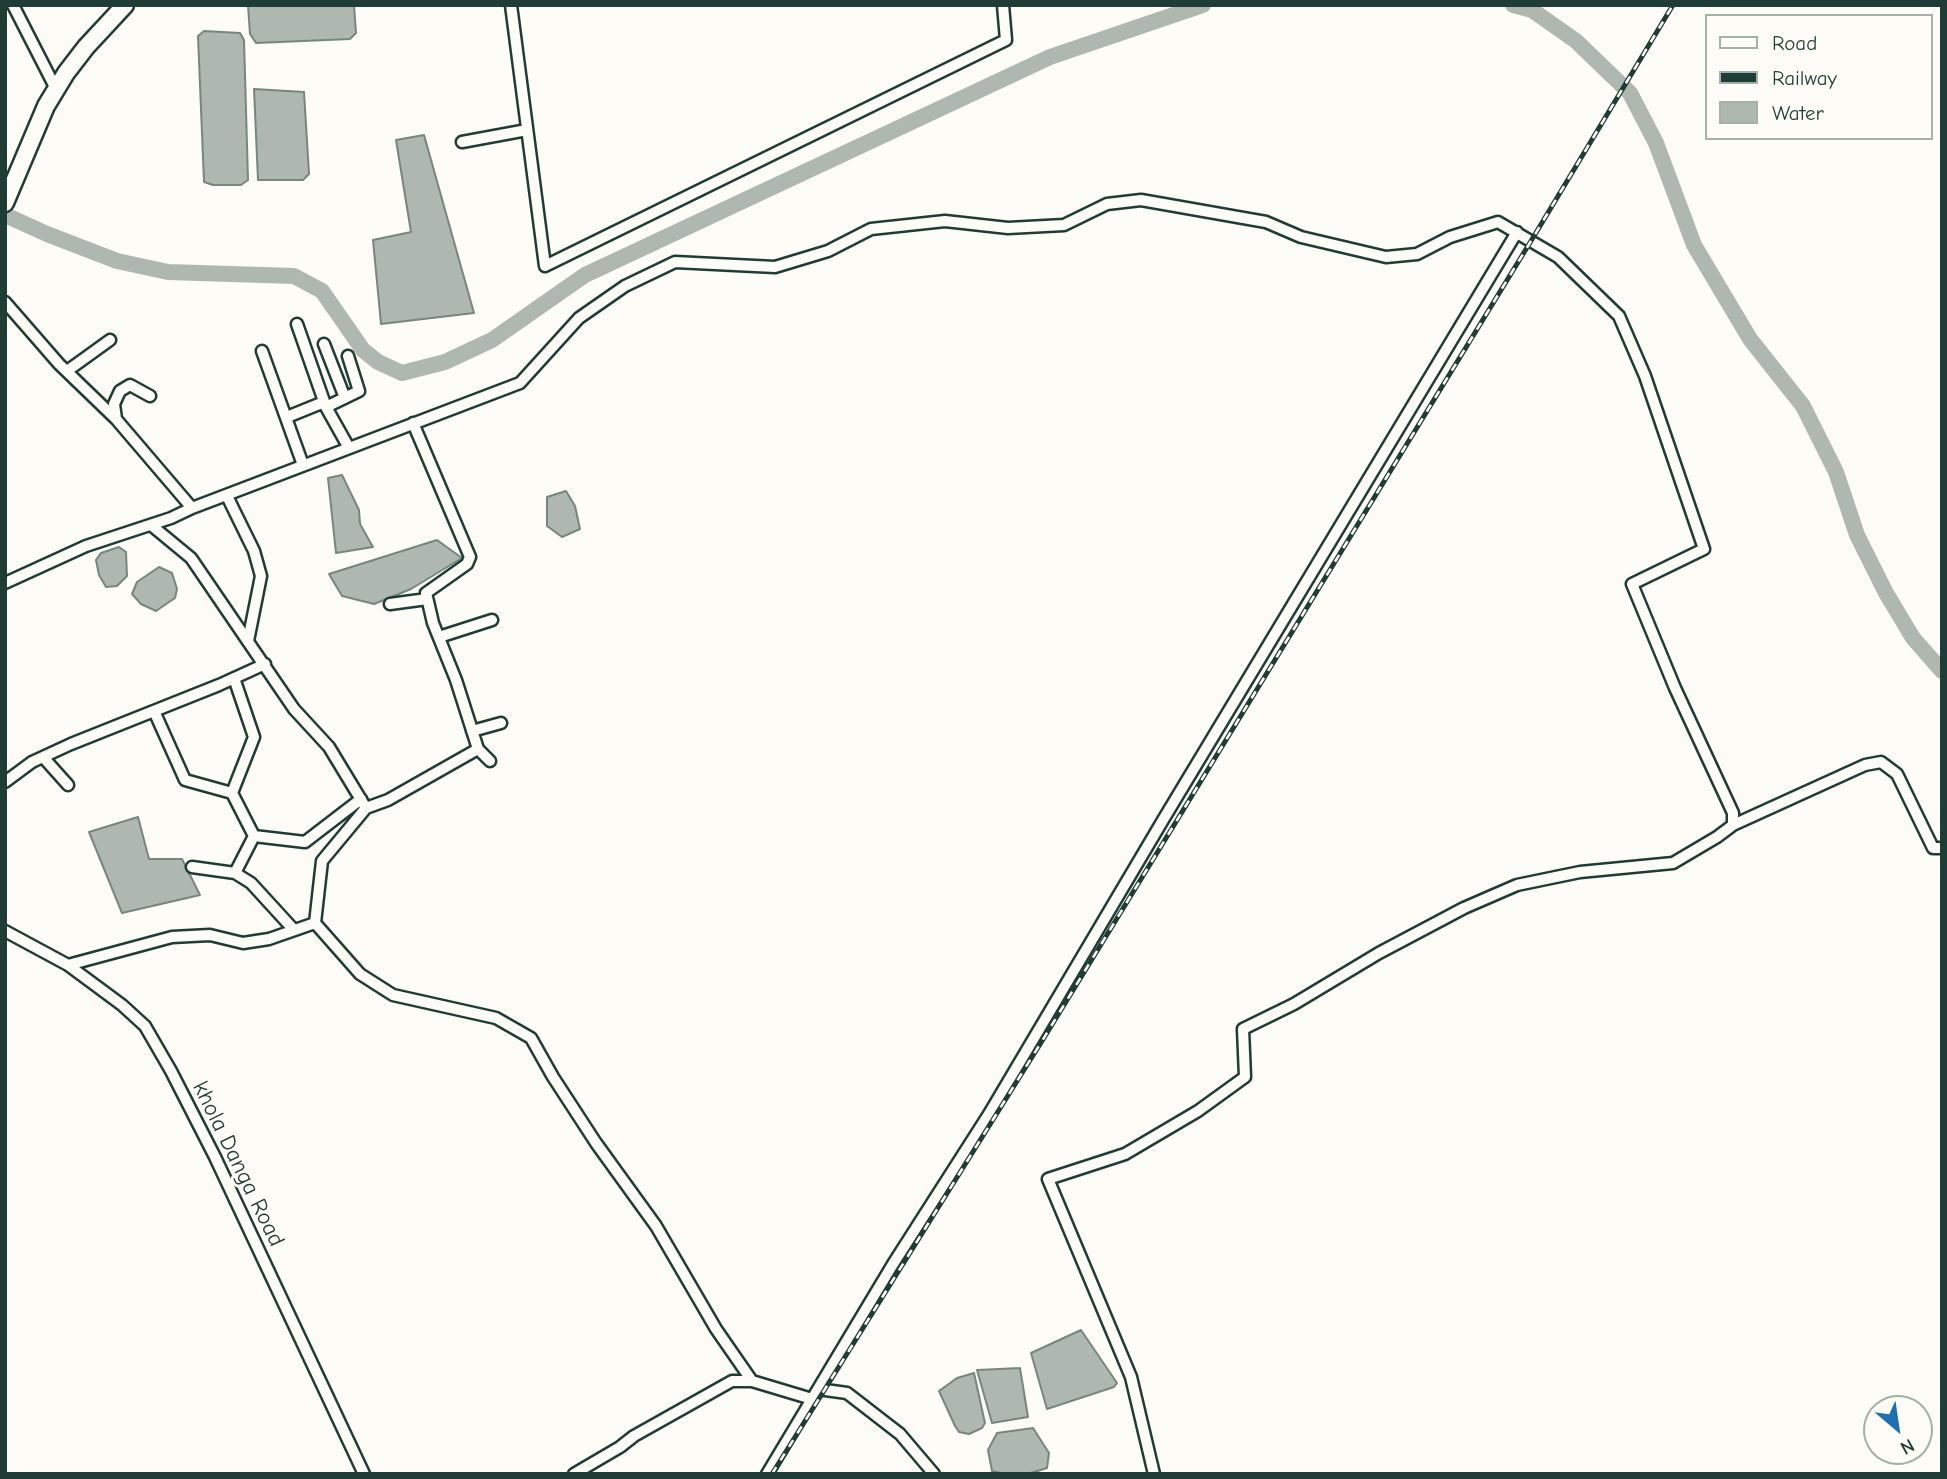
<!DOCTYPE html>
<style>
body{margin:0}
#map{position:relative;width:1947px;height:1479px;overflow:hidden;background:#fdfcf7;font-family:"Comic Neue",sans-serif}
canvas{display:block}
.frame{position:absolute;inset:0;border:7px solid #1f3d34;pointer-events:none}
.legend{position:absolute;left:1705px;top:14px;width:228px;height:126px;box-sizing:border-box;background:#fdfcf7;border:2px solid #a4b0a9;margin:0;padding:9px 12px;list-style:none;font-size:21px;color:#1f3d34}
.legend li{display:flex;align-items:center;gap:14px;height:35px}
.legend b{width:35px;border:2px solid #a4b0a9}
.north{position:absolute;left:1863px;top:1395px;width:70px;height:70px;box-sizing:border-box;background:#fdfcf7;border:2px solid #a4b0a9;border-radius:50%;rotate:151deg;font-size:19px;font-weight:700;line-height:28px;text-align:center;color:#1f3d34}
.north::after{content:'';display:block;margin:auto;width:24px;height:32px;background:#1f6fb2;clip-path:polygon(50% 0,100% 100%,50% 72%,0 100%)}
</style>
<div id="map">
<canvas width="1947" height="1479"></canvas>
<div class="frame"></div>
<ul class="legend">
<li><b style="height:9px;background:#fdfcf7"></b>Road</li>
<li><b style="height:9px;background:#1f3d34"></b>Railway</li>
<li><b style="height:19px;background:#aeb8b1"></b>Water</li>
</ul>
<div class="north">N</div>
</div>
<script>
const c = document.querySelector('canvas').getContext('2d');
c.lineJoin = 'round';
function fill(path, color) {
  c.fillStyle = color;
  c.fill(path, 'evenodd');
}
function shape(rows) {
  const path = new Path2D();
  for (const r of rows) {
    path.moveTo(r[0], r[1]);
    for (let i = 2; i < r.length; i += 2) path.lineTo(r[i], r[i + 1]);
  }
  return path;
}
function trace(path, color, width, dash) {
  c.strokeStyle = color;
  c.lineWidth = width;
  c.lineCap = dash ? 'butt' : 'round';
  c.setLineDash(dash || []);
  c.stroke(path);
}
function write(font, color, halo, rows, align = 'center') {
  c.font = font + ' "Comic Neue",sans-serif';
  c.lineWidth = 6;
  c.setLineDash([]);
  c.textBaseline = 'middle';
  c.strokeStyle = halo;
  c.fillStyle = color;
  for (const [text, x, y, turn = 0] of rows) {
    c.save();
    c.translate(x, y);
    c.rotate((+turn || 0) * Math.PI / 180);
    c.textAlign = isNaN(turn) ? turn : align;
    if (halo) c.strokeText(text, 0, 0);
    c.fillText(text, 0, 0);
    c.restore();
  }
}
const water = shape([
 [248,5,354,5,356,33,350,39,256,43,250,34,248,5],
 [204,31,240,33,244,40,248,180,241,185,213,185,204,182,198,36,204,31],
 [254,89,304,92,309,174,303,180,258,180,254,89],
 [424,135,474,313,381,324,373,240,411,232,396,140,424,135],
 [342,475,359,510,360,524,373,547,336,553,328,478,342,475],
 [566,491,575,506,580,529,562,537,547,526,547,497,566,491],
 [437,540,462,558,411,589,374,604,342,596,329,574,437,540],
 [119,547,126,552,127,576,117,586,106,587,99,575,96,560,101,553,119,547],
 [159,567,172,573,177,589,175,598,156,611,141,604,132,594,137,582,159,567],
 [138,817,149,859,182,859,200,895,122,913,89,832,138,817],
 [1081,1330,1117,1383,1114,1387,1047,1409,1031,1353,1081,1330],
 [1020,1368,1028,1417,992,1423,977,1370,1020,1368],
 [974,1373,985,1423,982,1428,969,1434,959,1432,955,1426,939,1391,957,1378,974,1373],
 [1033,1428,1049,1453,1047,1468,1028,1474,1005,1474,992,1471,988,1450,997,1433,1033,1428]
]);
const river = shape([
 [1513,5,1532,10,1576,41,1630,93,1656,143,1694,245,1750,339,1803,406,1836,472,1857,535,1886,593,1913,638,1942,671],
 [5,215,47,234,117,261,168,272,294,276,322,291,363,350,378,362,402,373,445,362,492,340,585,275,1050,57,1203,5]
]);
const minor = shape([
 [13,5,56,89],
 [511,5,545,266,1006,40,1003,5],
 [462,142,527,130],
 [5,302,59,364,116,419,192,508],
 [297,324,326,407,349,448],
 [324,344,345,398],
 [262,351,303,465],
 [67,371,110,340],
 [326,407,359,391,348,356],
 [287,417,324,402],
 [116,419,114,404,120,391,130,385,150,396],
 [227,496,254,551,261,576,248,641],
 [151,525,191,558,294,709,329,747,366,808],
 [5,583,86,546,171,518,192,508,520,383,579,318,625,286,675,262,775,267,828,251,871,229,945,221,1008,228,1064,225,1107,204,1141,200,1266,222,1301,237,1386,257,1417,254,1450,237,1498,222,1558,257,1619,316,1645,376,1704,549,1632,584,1675,688,1733,813,1733,825,1717,837,1673,863,1580,872,1517,885,1464,908,1379,953,1294,1004,1243,1029,1245,1077,1198,1111,1125,1154,1048,1179,1131,1377,1154,1474],
 [390,604,427,599],
 [439,637,492,620],
 [234,678,254,737,232,793,254,836,305,842,361,799],
 [154,711,185,780,232,793],
 [472,731,501,723],
 [478,749,490,761],
 [43,757,68,785],
 [5,782,32,762,71,744,219,685,265,664],
 [1733,825,1865,765,1881,762,1897,774,1933,848,1942,848],
 [254,836,235,873,251,883,294,930],
 [192,867,235,873],
 [315,923,360,974,393,995,496,1018,531,1038,553,1077,596,1143,656,1226,716,1329,752,1381,812,1399],
 [5,931,68,965,122,1005,145,1026,171,1071,215,1157,364,1474],
 [68,965,172,937,210,935,243,943,269,939,315,923,322,861,366,808,388,800,478,749,456,680,433,623,426,593,467,564,470,557,413,423],
 [818,1389,847,1393,900,1434,934,1474],
 [574,1474,620,1447,634,1436,732,1381,752,1381],
 [767,1474,893,1264,989,1114,1163,820,1517,232]
]);
const trunk = shape([
 [5,203,46,106,66,73,86,47,125,5]
]);
const rail = shape([
 [772,1474,1042,1041,1531,241,1673,5]
]);
const streetNames = [
 ["khola Danga Road",238,1164,64]
];
fill(water, '#aeb8b1');
trace(water, '#75877f', 2);
trace(river, '#aeb8b1', 16);
trace(minor, '#1f3d34', 15);
trace(trunk, '#1f3d34', 21);
trace(minor, '#fdfcf7', 10);
trace(trunk, '#fdfcf7', 16);
trace(rail, '#1f3d34', 5);
trace(rail, '#fdfcf7', 2.5, [8]);
write('23px', '#1f3d34', '#fdfcf7', streetNames);
</script>
